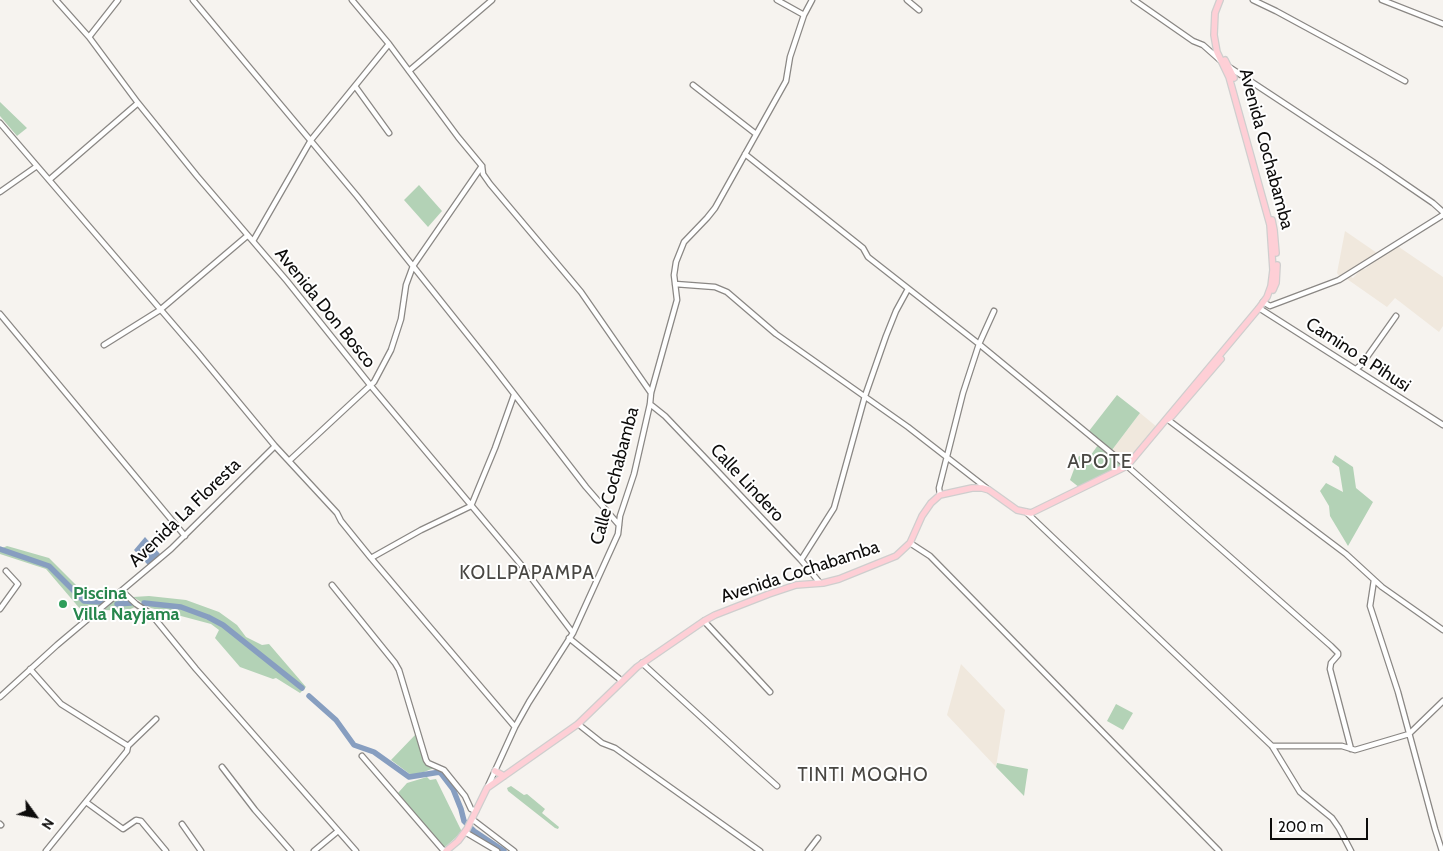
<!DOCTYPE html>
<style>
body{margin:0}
#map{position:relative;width:1443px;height:851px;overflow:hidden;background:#f6f3ef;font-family:Cabin,sans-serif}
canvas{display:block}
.north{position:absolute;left:10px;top:791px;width:50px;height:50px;-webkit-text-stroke:4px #fff;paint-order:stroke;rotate:122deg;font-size:14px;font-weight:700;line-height:20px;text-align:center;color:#0d0c0b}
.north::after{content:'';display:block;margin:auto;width:18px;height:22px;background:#0d0c0b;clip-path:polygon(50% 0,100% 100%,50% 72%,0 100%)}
.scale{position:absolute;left:1270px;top:818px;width:98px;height:22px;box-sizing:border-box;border:2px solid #0d0c0b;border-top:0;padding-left:6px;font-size:15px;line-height:18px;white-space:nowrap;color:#0d0c0b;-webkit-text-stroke:4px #fff;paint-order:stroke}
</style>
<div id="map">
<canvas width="1443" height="851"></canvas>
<div class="north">N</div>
<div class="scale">200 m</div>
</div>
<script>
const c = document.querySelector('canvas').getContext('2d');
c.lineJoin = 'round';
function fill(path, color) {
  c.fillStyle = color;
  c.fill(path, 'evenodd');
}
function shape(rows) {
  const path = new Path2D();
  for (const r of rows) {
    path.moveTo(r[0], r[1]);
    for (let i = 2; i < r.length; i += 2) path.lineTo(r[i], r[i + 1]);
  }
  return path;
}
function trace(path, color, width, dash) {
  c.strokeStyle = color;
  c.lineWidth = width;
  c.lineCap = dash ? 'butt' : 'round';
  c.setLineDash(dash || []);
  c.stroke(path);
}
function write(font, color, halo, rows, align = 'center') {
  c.font = font + ' Cabin,sans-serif';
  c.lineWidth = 4;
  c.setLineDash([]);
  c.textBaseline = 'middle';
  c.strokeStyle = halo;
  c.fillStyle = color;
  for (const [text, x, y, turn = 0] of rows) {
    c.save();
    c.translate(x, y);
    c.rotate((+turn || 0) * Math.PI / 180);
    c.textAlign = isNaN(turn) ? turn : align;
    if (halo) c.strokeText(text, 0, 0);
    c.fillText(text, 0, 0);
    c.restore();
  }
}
const built = shape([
 [1345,231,1377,253,1354,269,1339,276,1337,273],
 [1396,245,1443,277,1443,326,1439,332,1395,298,1387,307,1347,279,1349,276,1353,278,1362,268,1365,269],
 [1140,413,1157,427,1127,462,1112,450],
 [961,664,1005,710,996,767,947,715]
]);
const green = shape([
 [0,102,27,128,17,136,0,116],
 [419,185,442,211,428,227,404,200],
 [1117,395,1140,413,1112,450,1089,431],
 [1098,445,1124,466,1080,488,1070,480,1079,456,1088,459],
 [1335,455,1353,467,1356,488,1373,502,1348,546,1330,516,1329,506,1320,491,1326,483,1343,492,1339,467,1332,462],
 [7,546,49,558,83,592,113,595,87,617,46,569,0,554,0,549],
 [149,596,186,600,219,612,237,625,246,637,262,645,269,644,306,687,300,693,276,678,273,679,240,667,215,638,219,630,211,624,151,608,133,597],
 [117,597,126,598,135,607,126,611,104,610],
 [1116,704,1133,713,1123,730,1107,721],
 [416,734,424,761,434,768,424,772,411,775,391,760],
 [997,763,1028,769,1024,796,996,767],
 [427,777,430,780,436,779,462,832,444,848,398,793,407,783],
 [511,786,524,795,527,794,545,809,542,813,559,827,558,829,555,828,508,791,507,788]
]);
const water = shape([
 [145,537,160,554,148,565,134,550]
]);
const river = shape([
 [0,549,49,566,84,601,101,602],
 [144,603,181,607,208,617,223,625,302,688],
 [117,604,131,603],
 [309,696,336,720,354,745,374,752,409,777,440,772,453,789,461,809,464,821,474,831,504,851]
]);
const minor = shape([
 [56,0,89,37,138,103,197,176,287,281,371,386,523,567,573,633],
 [193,0,357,196,491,364,586,487,619,525],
 [352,0,389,44,458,137,482,166,483,174,490,184,581,292,651,393],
 [777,0,804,15],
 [907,0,919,10],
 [1134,0,1193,41,1203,45,1221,61],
 [1253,0,1276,11,1405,81],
 [1382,0,1443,24],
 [89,37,118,0],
 [1229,67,1379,166,1433,203,1443,212],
 [409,71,492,0],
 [693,85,756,134],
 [355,86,389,133],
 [0,123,198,353,275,446,337,513,341,521,371,558,515,727],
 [745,154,863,248,868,257,979,344,1127,466,1331,646,1338,653,1338,655,1331,663,1330,669,1351,749],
 [49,180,138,103],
 [0,192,37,166],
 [253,241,311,140,389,44],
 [675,284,715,287,727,292,776,334,908,427,989,490],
 [1263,302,1270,306,1339,280,1443,215],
 [1259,308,1443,425],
 [0,314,185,536],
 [104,345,160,310,247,236],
 [1356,369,1362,364,1396,316],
 [650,404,665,416,706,459,801,560,820,583],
 [1167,419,1346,554,1382,587,1443,630],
 [290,460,374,382,391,350,401,319,406,285,413,266,482,166],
 [940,495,939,488,963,393,979,344,994,311],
 [1026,512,1272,746,1300,792,1332,818,1339,828,1351,851],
 [910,543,930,556,1219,851],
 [371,558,421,530,471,506,495,448,514,395],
 [801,560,834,508,865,396,886,336,896,311,908,289],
 [1374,580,1370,606,1398,692,1435,829,1442,851],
 [332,585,395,663,399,670,426,760,428,763,444,770,465,796,471,809,476,811],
 [122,591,136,604,151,614,196,669,356,851],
 [0,609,18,584,6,571],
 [704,621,770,692],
 [569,638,622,681],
 [642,663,749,761,777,786],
 [30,669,61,704,128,746],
 [0,697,57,645,171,549,275,446],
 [578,724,602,743,615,748,760,851],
 [1272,746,1342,746,1355,750,1409,734,1443,701],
 [362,756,444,851],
 [222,767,255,810,291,851],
 [488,786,515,727,529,702,573,633,618,534,620,516,634,474,650,404,651,393,677,300,674,275,676,262,684,242,707,218,715,208,786,81,790,57,804,15,812,0],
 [86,802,123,829,136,820,141,821,166,851],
 [472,819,514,851],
 [0,824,1,825],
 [182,824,201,851],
 [465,832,497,851],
 [46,851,127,751,128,746,156,719],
 [314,851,338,831],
 [808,851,818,838]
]);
const major = shape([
 [1225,60,1234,78],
 [1272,220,1274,230,1276,253],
 [1273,290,1276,283,1277,265],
 [1168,419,1172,416,1221,359],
 [495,771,504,776],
 [446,851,458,841,467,829,487,788,578,724,637,667,704,621,715,615,769,594,796,585,823,583,839,579,896,556,910,543,922,516,931,503,940,495,972,488,982,488,989,490,1017,510,1031,513,1127,466,1259,308,1267,297,1271,286,1273,270,1270,225,1229,77,1217,52,1214,35,1215,13,1220,0]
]);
const markers = [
 [63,604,5,"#2e9e5b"]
];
const streetNames = [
 ["Avenida Cochabamba",1266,149,75],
 ["Avenida Don Bosco",325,308,51],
 ["Camino a Pihusi",1358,355,33],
 ["Calle Cochabamba",615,476,-75],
 ["Calle Lindero",747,483,47],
 ["Avenida La Floresta",185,513,-44],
 ["Avenida Cochabamba",800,572,-18]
];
const leisureNames = [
 ["Piscina",73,594],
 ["Villa Nayjama",73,615]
];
const neighbourhoodNames = [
 ["KOLLPAPAMPA",527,573],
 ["TINTI MOQHO",863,775]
];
const quarterNames = [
 ["APOTE",1100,462]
];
fill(built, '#f0e8dd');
fill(green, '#b3d2b6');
fill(water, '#879ec0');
trace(river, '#879ec0', 5.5);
trace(minor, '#8a8784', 7);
trace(major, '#cfcece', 8);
trace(minor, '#fff', 4.5);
trace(major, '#fecfd6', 5.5);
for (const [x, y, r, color] of markers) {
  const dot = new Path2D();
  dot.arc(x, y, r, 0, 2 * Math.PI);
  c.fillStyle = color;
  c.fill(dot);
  trace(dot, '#fff', 2);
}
write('18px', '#0d0c0b', '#fff', streetNames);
write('bold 18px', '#27864d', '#fff', leisureNames, 'left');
c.letterSpacing = '1px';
write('19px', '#494743', '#fff', neighbourhoodNames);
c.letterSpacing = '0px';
c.letterSpacing = '1px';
write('20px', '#494743', '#fff', quarterNames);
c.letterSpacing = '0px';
</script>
